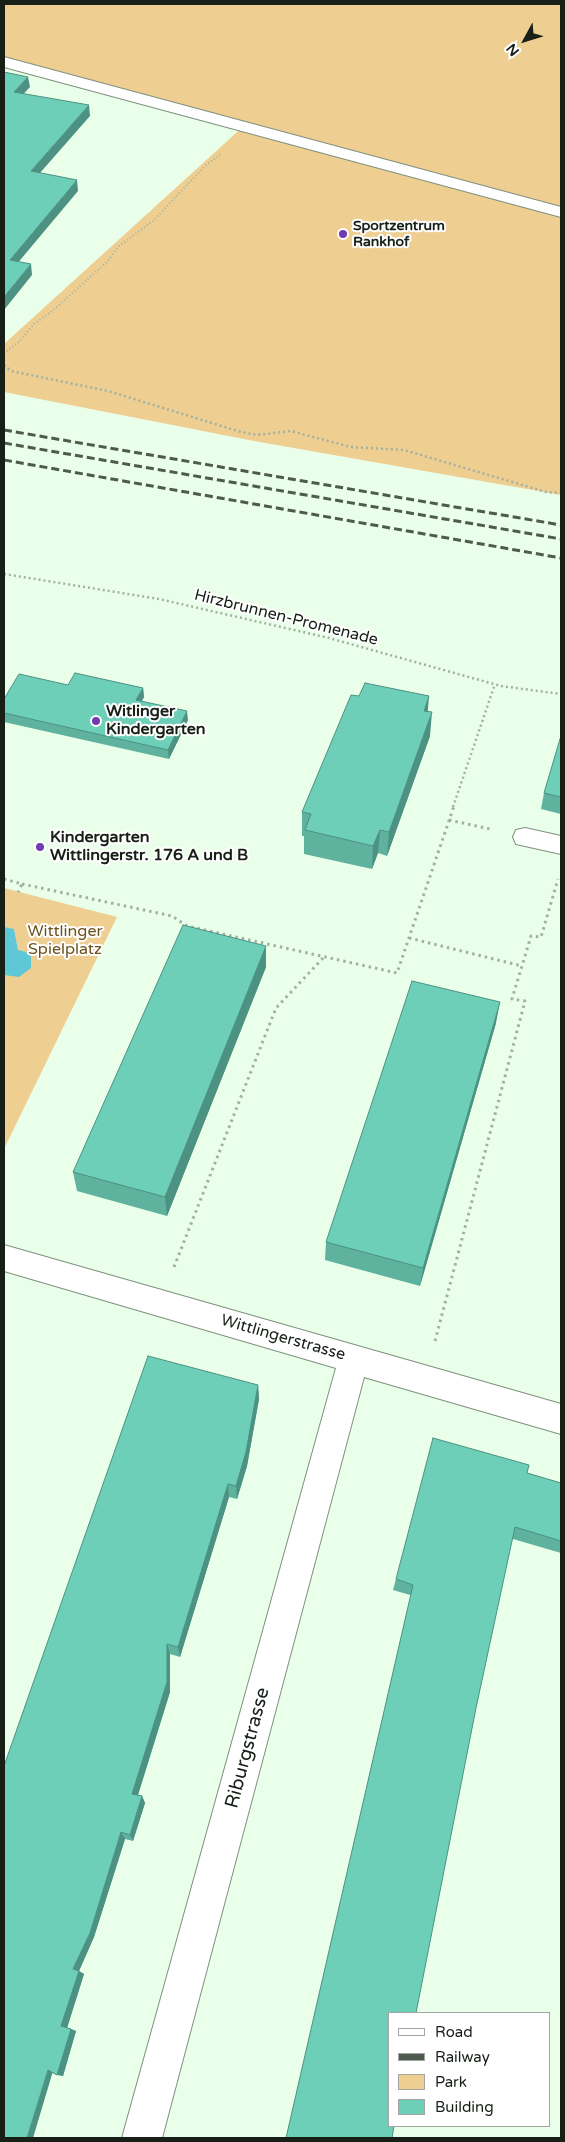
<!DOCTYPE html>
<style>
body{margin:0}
#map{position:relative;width:565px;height:2142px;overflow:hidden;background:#eaffe9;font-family:"Varela Round",sans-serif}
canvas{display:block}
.frame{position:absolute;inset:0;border:5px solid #171f17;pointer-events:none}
.legend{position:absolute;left:388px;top:2012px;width:162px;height:115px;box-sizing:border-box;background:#fff;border:1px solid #a2a5a2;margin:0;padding:6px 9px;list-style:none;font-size:15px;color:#171f17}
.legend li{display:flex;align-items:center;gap:10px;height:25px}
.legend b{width:25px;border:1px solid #a2a5a2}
.north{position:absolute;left:500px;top:15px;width:50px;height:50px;-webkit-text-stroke:4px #fff;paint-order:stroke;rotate:231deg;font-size:14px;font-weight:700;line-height:20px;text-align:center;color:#171f17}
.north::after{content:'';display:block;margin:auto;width:18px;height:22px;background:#171f17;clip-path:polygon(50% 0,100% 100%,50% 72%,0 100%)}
</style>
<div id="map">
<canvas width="565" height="2142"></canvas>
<div class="frame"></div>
<ul class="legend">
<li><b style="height:6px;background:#fff"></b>Road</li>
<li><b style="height:6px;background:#4f5a4e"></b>Railway</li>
<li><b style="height:14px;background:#efce92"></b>Park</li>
<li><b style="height:14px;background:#6dcfb8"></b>Building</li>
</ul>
<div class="north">N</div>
</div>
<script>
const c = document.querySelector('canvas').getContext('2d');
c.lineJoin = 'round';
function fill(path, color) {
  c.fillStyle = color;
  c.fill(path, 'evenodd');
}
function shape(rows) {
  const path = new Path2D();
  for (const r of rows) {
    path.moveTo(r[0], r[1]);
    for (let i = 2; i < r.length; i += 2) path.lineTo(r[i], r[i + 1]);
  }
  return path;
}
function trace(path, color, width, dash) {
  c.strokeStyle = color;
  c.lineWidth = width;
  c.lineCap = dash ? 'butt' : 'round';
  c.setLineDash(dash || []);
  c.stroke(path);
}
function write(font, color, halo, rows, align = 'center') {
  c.font = font + ' "Varela Round",sans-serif';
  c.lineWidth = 4;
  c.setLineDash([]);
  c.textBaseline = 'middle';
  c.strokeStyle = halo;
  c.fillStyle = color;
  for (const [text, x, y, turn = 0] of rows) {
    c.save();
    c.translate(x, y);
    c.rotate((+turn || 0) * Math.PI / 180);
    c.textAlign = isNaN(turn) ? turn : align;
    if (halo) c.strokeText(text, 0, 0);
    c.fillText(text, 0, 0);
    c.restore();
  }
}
const green = shape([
 [4,4,561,4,561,495,254,441,4,392,4,344,246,124,4,59],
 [4,888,117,917,4,1149,4,975,18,950,14,930,4,927]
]);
const water = shape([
 [4,927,14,929,18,950,31,953,31,968,19,977,4,975]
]);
const pathFar2 = shape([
 [4,353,19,342,34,324,51,312,107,262,119,246,153,221,205,166,222,153]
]);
const pathFar1 = shape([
 [4,365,11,371,108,391,241,432,257,435,291,431,351,447,404,450,546,492,561,493],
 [4,574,159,599,329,638,501,686,561,694],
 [453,807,495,684]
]);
const path = shape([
 [449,820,490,829],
 [4,879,22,884,18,892],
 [22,884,172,916,187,926,397,973,454,806],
 [409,938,522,966],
 [174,1267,276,1008,324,957],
 [435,1341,525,1001,512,999,531,936,541,937,558,879]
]);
const minor = shape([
 [4,57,561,207,561,217,4,67,4,57],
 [525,828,561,836,561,854,516,844,513,837,516,830,525,828],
 [4,1245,561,1404,561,1434,364,1377,162,2138,122,2138,336,1368,4,1271,4,1245]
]);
const rail = shape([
 [4,430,561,525],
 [4,443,561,539],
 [4,460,561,558]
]);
const wall = shape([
 [68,685,143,688,144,697,142,701,188,720,169,759,4,722,4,699],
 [428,711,430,736,387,856,378,853,372,869,304,854,304,836,302,836,302,812],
 [561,739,561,814,541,809,544,793],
 [266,946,266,967,167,1216,77,1191,73,1172],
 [496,1023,420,1286,325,1260,326,1242],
 [258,1385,259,1399,247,1466,237,1499,229,1497,180,1657,170,1654,170,1692,138,1795,142,1796,145,1803,133,1841,125,1839,94,1937,79,1971,84,1974,67,2028,76,2031,63,2076,53,2073,4,1766],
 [527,1473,561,1483,561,1553,513,1539,410,1595,393,1590,396,1579]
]);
const shadedWall = shape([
 [28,77,30,87,15,103,14,92],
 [89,105,90,116,32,182,31,171],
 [77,180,78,191,11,271,10,260],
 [31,264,32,275,4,310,4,297],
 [143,688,144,697,137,709,136,700],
 [429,696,427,721,424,711],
 [187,711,188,720,169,759,168,750],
 [432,712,430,736,387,856,389,832],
 [380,830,378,853,372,869,373,846],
 [266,946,266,967,167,1216,165,1197],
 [500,1002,496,1023,420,1286,423,1268],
 [258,1385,259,1399,247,1466,237,1499,236,1486],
 [228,1484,229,1497,180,1657,178,1647],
 [167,1644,170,1654,170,1692,136,1801,132,1794],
 [142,1796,145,1803,133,1841,130,1835],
 [121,1832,125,1839,94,1937,79,1971,84,1974,67,2028,61,2026,73,1969],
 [71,2029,76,2031,63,2076,57,2075],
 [48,2070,53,2071,33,2138,27,2138]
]);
const building = shape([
 [4,72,28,77,14,92,89,105,31,171,77,180,10,260,31,264,4,297,4,72],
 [75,673,143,688,136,700,187,711,168,750,4,713,4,699,19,674,68,685,75,673],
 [365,683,429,696,424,711,432,712,389,832,380,830,373,846,305,830,311,814,302,812,351,695,359,696,365,683],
 [560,739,561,739,561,797,544,793,560,739],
 [183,925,266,946,165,1197,73,1172,183,925],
 [412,981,500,1002,423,1268,326,1242,412,981],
 [148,1356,258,1385,246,1452,236,1486,228,1484,178,1647,167,1644,167,1682,132,1794,142,1796,130,1835,121,1832,90,1933,73,1969,79,1971,61,2026,71,2029,57,2075,48,2070,27,2138,4,2138,4,1766,148,1356],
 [433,1438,529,1465,527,1473,561,1483,561,1541,515,1527,476,1708,416,2013,389,2013,389,2126,394,2126,392,2138,286,2138,413,1585,396,1579,433,1438]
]);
const markers = [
 [343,234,5,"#733ab1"],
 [96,721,5,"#733ab1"],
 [40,847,5,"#733ab1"]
];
const farPoinames = [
 ["Sportzentrum",353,226],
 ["Rankhof",353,242]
];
const streetNames = [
 ["Hirzbrunnen-Promenade",286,618,14],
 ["Wittlingerstrasse",283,1338,16]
];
const poiNames = [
 ["Witlinger",106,712],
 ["Kindergarten",106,730],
 ["Kindergarten",50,838],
 ["Wittlingerstr. 176 A und B",50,856]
];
const parkNames = [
 ["Wittlinger",65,932],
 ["Spielplatz",65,950]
];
const nearStreetnames = [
 ["Riburgstrasse",248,1748,-75]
];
fill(green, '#efce92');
fill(water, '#5fc8d7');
trace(minor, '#7e917e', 2);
trace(pathFar2, '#a1b1a0', 2, [1, 2.5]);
trace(pathFar1, '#a1b1a0', 2.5, [2, 3]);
trace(path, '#a1b1a0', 3, [2.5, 4]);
fill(minor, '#fff');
trace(rail, '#4f5a4e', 3, [8, 4]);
fill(wall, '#5eb29e');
fill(shadedWall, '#4c9181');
fill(building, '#6dcfb8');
trace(building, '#4c9181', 1);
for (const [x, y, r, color] of markers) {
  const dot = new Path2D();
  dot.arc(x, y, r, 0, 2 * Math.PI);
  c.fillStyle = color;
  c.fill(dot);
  trace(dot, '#fff', 2);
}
write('bold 14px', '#171f17', '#fff', farPoinames, 'left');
write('16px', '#171f17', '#fff', streetNames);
write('bold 16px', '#171f17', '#fff', poiNames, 'left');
write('16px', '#6c521d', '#fff', parkNames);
write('19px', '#171f17', '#fff', nearStreetnames);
</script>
